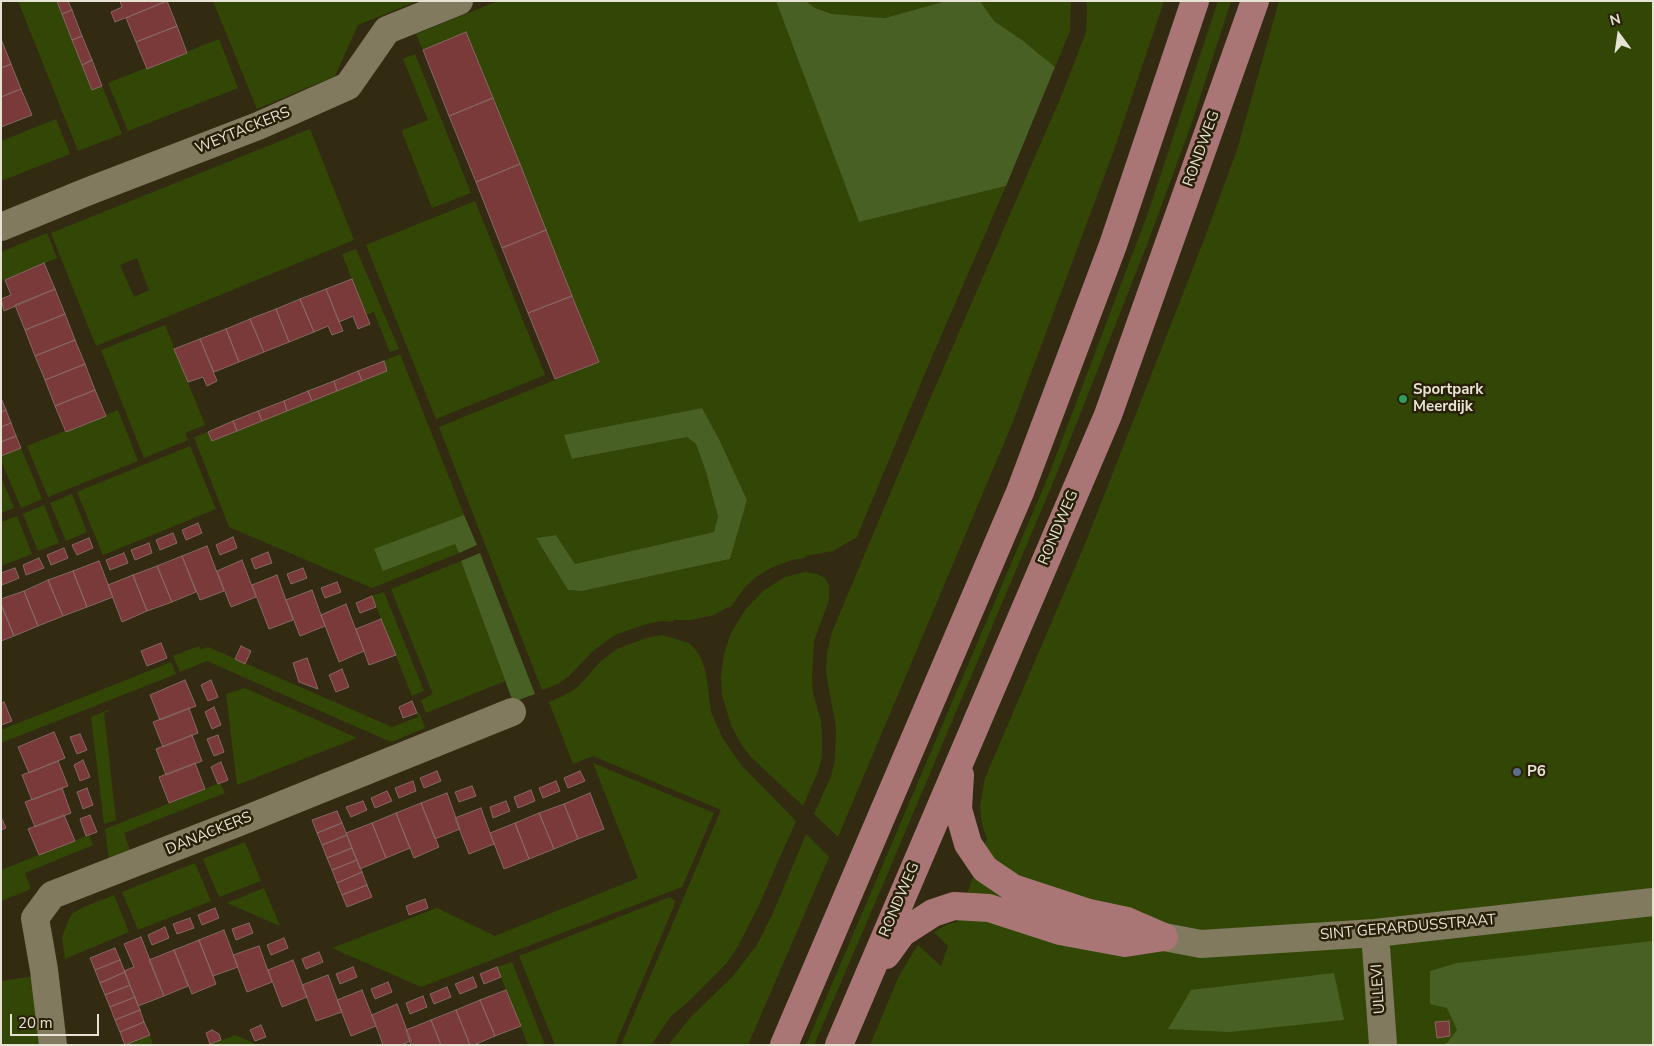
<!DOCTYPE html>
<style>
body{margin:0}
#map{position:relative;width:1654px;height:1046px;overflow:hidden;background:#322b12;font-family:"Nunito Sans",sans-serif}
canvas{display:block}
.frame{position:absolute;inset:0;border:2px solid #e7e3d4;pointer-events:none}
.north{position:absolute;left:1594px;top:10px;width:50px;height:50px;-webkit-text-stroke:4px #282108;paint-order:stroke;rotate:346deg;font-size:14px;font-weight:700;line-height:20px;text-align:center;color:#e7e3d4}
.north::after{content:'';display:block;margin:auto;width:18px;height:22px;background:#e7e3d4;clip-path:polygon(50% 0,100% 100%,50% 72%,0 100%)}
.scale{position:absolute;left:10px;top:1014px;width:89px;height:22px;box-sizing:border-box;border:2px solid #e7e3d4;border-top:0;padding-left:6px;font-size:15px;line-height:18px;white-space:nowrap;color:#e7e3d4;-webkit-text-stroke:4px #282108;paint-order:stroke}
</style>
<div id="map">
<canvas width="1654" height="1046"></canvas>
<div class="frame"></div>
<div class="north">N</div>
<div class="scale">20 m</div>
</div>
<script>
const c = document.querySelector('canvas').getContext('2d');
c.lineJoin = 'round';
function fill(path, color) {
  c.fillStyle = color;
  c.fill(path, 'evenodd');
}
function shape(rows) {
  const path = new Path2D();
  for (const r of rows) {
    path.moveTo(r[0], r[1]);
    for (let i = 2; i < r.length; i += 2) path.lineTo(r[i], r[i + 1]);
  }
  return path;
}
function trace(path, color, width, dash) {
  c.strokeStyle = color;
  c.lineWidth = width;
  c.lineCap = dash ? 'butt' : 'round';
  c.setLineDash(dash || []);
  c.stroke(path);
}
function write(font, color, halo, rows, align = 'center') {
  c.font = font + ' "Nunito Sans",sans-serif';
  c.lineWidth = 5;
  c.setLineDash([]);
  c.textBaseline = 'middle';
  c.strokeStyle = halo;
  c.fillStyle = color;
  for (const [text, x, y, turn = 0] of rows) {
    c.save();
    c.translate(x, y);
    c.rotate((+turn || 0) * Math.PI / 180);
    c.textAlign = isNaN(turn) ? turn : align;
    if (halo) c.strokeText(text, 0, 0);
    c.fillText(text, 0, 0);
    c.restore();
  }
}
const green = shape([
 [18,1,57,1,92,90,102,86,122,134,78,151],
 [213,1,417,1,358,25,335,76,257,109],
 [498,1,776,1,859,222,1006,186,931,359,856,539,855,538,833,551,806,556,805,558,792,560,771,568,756,577,745,587,730,608,728,607,714,615,691,620,673,620,673,622,662,621,646,624,615,635,594,650,569,676,558,684,542,690,439,427,599,362,466,32,423,50,416,34],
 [702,408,719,439,747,500,730,559,582,591,568,590,536,538,556,535,575,564,715,532,718,517,706,472,696,444,687,437,573,459,565,436],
 [806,1,946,1,885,18,832,14,815,8],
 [980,1,1071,1,1070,31,1055,67,1022,40,994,21],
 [1087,1,1164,1,1114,150,1012,424,838,837,814,814,831,776,835,760,836,727,826,673,827,653,832,632,924,413,1063,92,1086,32],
 [1218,1,1231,1,1191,125,1148,242,1055,478,884,882,814,1045,806,1045,1048,477,1148,213],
 [1279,1,1653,1,1653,1045,870,1045,899,976,914,951,918,945,941,966,948,946,934,932,948,924,957,922,987,838,982,825,980,806,985,778,1085,544,1202,245,1237,150],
 [219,39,238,88,128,131,108,83],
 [415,54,471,193,432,208,402,132,403,130,428,120,403,59],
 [56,119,70,154,1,181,1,141],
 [310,129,354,240,96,346,51,233],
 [137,258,149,290,134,297,120,265],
 [475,201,545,375,436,419,366,245],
 [47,233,57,258,1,281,1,252],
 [356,249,399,349,390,352,374,312,366,315,342,254],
 [165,325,205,425,185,433,188,440,144,458,101,350],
 [400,354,464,515,374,550,384,571,455,543,459,553,372,588,229,527,194,437,208,432,212,441,387,371,384,361],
 [118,410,138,461,48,497,27,446],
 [190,446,216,509,103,555,77,492],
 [21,448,42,499,21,508,1,460,1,456],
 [1,477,14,508,1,513],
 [72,494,87,532,66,541,50,503],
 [44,505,59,543,38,551,23,514],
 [17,516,32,554,1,566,1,522],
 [461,561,505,681,426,713,421,700,433,694,391,589],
 [805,572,817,574,825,578,829,586,829,600,814,641,812,678,813,693,821,721,822,737,822,757,817,774,803,806,750,756,741,744,731,725,722,695,721,678,724,654,731,633,745,610,763,591,785,577],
 [384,592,424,691,412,696,372,596],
 [662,635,689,643,695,649,701,658,706,673,711,712,723,739,742,766,796,821,758,907,738,946,726,964,687,1003,672,1015,651,1045,621,1045,721,810,593,756,573,764,549,702,565,695,578,687,600,662,617,649,646,638],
 [199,646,201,650,208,647,392,727,418,717,417,713,419,712,425,728,391,742,207,661,180,672,173,656],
 [171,662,176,674,1,743,1,730],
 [245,688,357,738,237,785,226,694],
 [108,710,109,711,104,713,116,820,104,824,91,717],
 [593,763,714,813,682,887,421,987,332,948,437,908,495,936,638,878],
 [220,783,225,793,124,833,130,850,109,859,105,829],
 [806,834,829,857,748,1045,668,1045,690,1018,733,976,757,945,773,913],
 [89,835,93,845,25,873,31,889,1,901,1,870],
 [245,842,261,881,219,897,203,859],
 [195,863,211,901,138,930,122,892],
 [264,888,280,926,227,903],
 [114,895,129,932,65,959,62,937,69,919,73,913,84,907],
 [670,897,675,901,674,906,615,1045,555,1045,519,956],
 [512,962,545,1045,528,1045,497,967],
 [35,976,42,1045,1,1045,1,981],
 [150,1035,153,1045,125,1045],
 [235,1035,258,1045,209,1045]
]);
const forest = shape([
 [776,1,806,1,815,8,832,14,885,18,946,1,980,1,994,21,1022,40,1055,67,1006,186,859,222],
 [702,408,719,439,747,500,730,559,582,591,568,590,536,538,556,535,575,564,714,532,718,517,706,472,696,444,687,437,572,459,564,435],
 [464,515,477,545,459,553,455,544,383,571,374,549],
 [480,553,535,694,513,702,461,561],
 [1653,941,1653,1045,1440,1045,1447,1043,1457,1030,1447,1008,1430,1004,1430,971,1457,963],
 [1334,973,1344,1020,1230,1032,1168,1029,1191,990]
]);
const building = shape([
 [57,1,68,1,72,10,62,14,57,1],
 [120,1,167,1,115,22,111,12,122,7,120,1],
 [167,1,177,26,136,42,126,18,167,1],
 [72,10,82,36,72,40,62,14,72,10],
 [177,26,187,53,147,69,136,42,177,26],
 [466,32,493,98,449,116,423,50,466,32],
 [82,36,92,60,82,65,72,40,82,36],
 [1,39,11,64,1,68,1,39],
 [92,60,102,86,92,90,82,65,92,60],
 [11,64,21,89,1,97,1,68,11,64],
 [21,89,32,115,1,127,1,97,21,89],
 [493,98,520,164,476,182,449,116,493,98],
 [520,164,546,230,502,248,476,182,520,164],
 [546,230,572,296,528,313,502,248,546,230],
 [44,263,55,289,4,311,1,299,11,295,5,280,44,263],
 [352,279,370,324,358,329,353,316,339,322,326,289,352,279],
 [55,289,65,314,25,330,15,305,55,289],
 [326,289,343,331,332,335,328,326,314,332,300,299,326,289],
 [572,296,599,362,555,379,528,313,572,296],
 [300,299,314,332,289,342,276,309,300,299],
 [276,309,289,342,264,352,250,319,276,309],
 [65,314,75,340,35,356,25,330,65,314],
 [250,319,264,352,239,362,226,329,250,319],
 [226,329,239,362,214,372,200,339,226,329],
 [200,339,217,381,207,386,203,377,188,382,174,349,200,339],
 [75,340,85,364,45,380,35,356,75,340],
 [384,361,387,371,362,381,358,371,384,361],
 [85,364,95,390,55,406,45,380,85,364],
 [358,371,362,381,337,391,334,381,358,371],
 [334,381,337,391,312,401,308,391,334,381],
 [95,390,106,416,66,432,55,406,95,390],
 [308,391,312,401,287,411,284,401,308,391],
 [1,398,6,410,1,412,1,398],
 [284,401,287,411,262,421,258,411,284,401],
 [6,410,11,423,1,427,1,412,6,410],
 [258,411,262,421,237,431,233,421,258,411],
 [233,421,237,431,212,441,208,432,233,421],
 [11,423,16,436,1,442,1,427,11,423],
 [16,436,21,448,1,456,1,442,16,436],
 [198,523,202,533,186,540,182,530,198,523],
 [173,533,177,543,160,550,156,540,173,533],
 [233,537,237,548,220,555,216,545,233,537],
 [89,538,93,548,77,555,72,545,89,538],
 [149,543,152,553,135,560,131,550,149,543],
 [207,546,224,591,200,600,182,556,207,546],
 [64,548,68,558,51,565,47,555,64,548],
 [268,552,272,563,255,569,251,559,268,552],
 [124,553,128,563,110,570,106,560,124,553],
 [182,556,196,592,172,602,157,566,182,556],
 [39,558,44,568,26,575,23,565,39,558],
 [242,560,256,597,231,607,217,571,242,560],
 [99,561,113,597,87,607,73,571,99,561],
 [157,566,172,602,147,611,133,575,157,566],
 [15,568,19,578,2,585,1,573,15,568],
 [303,568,307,578,291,584,287,574,303,568],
 [73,571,87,607,63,616,48,580,73,571],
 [133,575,147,611,122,622,108,585,133,575],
 [277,575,293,620,269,629,252,585,277,575],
 [48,580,63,616,38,626,24,591,48,580],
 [337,582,341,592,325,598,321,588,337,582],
 [312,590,325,626,300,636,286,600,312,590],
 [24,591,38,626,14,636,1,604,1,599,24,591],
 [372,596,376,607,360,613,356,603,372,596],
 [1,604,14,636,1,641,1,604],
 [346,604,364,651,339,662,321,615,346,604],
 [381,619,396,655,369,665,356,629,381,619],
 [161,643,167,658,147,666,141,651,161,643],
 [241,646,251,651,245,664,235,659,241,646],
 [307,658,318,689,299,682,293,663,307,658],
 [342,669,349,687,336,692,329,675,342,669],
 [185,680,196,706,160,720,150,695,185,680],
 [211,680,218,697,208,701,201,685,211,680],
 [412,701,417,713,403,718,399,707,412,701],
 [4,702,12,721,1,725,1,703,4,702],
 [214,707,221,725,212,729,205,712,214,707],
 [189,708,198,733,163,747,153,722,189,708],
 [54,732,65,758,29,773,18,747,54,732],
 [80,734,87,750,77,754,70,737,80,734],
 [192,735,202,761,166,775,156,749,192,735],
 [218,735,224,752,214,756,207,739,218,735],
 [83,760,90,777,80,781,74,765,83,760],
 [58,761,68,786,32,800,22,775,58,761],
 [221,762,228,780,218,784,211,767,221,762],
 [195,763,205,789,169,803,159,777,195,763],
 [437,771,441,781,424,788,420,778,437,771],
 [580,771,585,781,568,788,564,778,580,771],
 [413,781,416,791,399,798,395,788,413,781],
 [556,781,560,791,543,798,539,788,556,781],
 [472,786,476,796,459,802,455,792,472,786],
 [62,788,71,813,35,827,25,802,62,788],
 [87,788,93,805,83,809,77,792,87,788],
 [531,790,535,801,518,808,514,797,531,790],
 [387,791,392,801,375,808,371,798,387,791],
 [447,793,460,829,435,839,421,803,447,793],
 [590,793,604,829,578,839,564,804,590,793],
 [363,801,367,810,351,817,346,807,363,801],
 [506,801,510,811,493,818,490,807,506,801],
 [421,803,439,847,414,858,396,813,421,803],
 [564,804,578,839,554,849,539,813,564,804],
 [481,808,494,844,469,854,455,818,481,808],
 [337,811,342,823,317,833,312,820,337,811],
 [396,813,410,848,386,858,372,823,396,813],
 [539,813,554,849,529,859,515,823,539,813],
 [64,815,75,841,39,855,28,829,64,815],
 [90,815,97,832,86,836,80,819,90,815],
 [1,817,6,828,1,830,1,817],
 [342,823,347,835,322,845,317,833,342,823],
 [372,823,386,858,360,869,346,833,372,823],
 [515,823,529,859,504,869,490,833,515,823],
 [347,835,352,848,327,858,322,845,347,835],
 [352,848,357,860,332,870,327,858,352,848],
 [357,860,362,872,337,883,332,870,357,860],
 [362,872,367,885,342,895,337,883,362,872],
 [367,885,372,897,347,907,342,895,367,885],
 [425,899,428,908,409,915,406,906,425,899],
 [215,908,219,918,202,925,198,915,215,908],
 [190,918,194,928,177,934,173,924,190,918],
 [249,923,253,933,236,940,232,929,249,923],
 [165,927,169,938,152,945,148,935,165,927],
 [224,930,238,967,213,976,199,940,224,930],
 [141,937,164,996,138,1006,124,971,134,967,124,944,141,937],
 [284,938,288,948,271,955,267,945,284,938],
 [199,940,216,984,192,994,174,950,199,940],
 [259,946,272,982,247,992,233,955,259,946],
 [115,948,120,960,95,970,90,958,115,948],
 [174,950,188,986,164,996,149,960,174,950],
 [319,952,323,962,306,969,302,959,319,952],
 [120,960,125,972,100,983,95,970,120,960],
 [293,960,307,997,282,1007,268,970,293,960],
 [353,967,357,977,340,984,336,974,353,967],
 [497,967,501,977,484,984,480,974,497,967],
 [125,972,130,985,105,995,100,983,125,972],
 [328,975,342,1012,316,1021,302,985,328,975],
 [473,977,477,987,460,994,455,984,473,977],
 [388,982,392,992,375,999,371,989,388,982],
 [130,985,135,997,110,1007,105,995,130,985],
 [447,987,451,997,434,1004,430,994,447,987],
 [362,990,376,1026,351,1036,337,1000,362,990],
 [506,990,521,1026,495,1036,480,1000,506,990],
 [423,996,427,1007,410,1014,406,1003,423,996],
 [135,997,140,1010,115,1020,110,1007,135,997],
 [480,1000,495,1036,474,1045,470,1045,456,1010,480,1000],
 [397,1004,411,1041,401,1045,383,1045,372,1015,397,1004],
 [140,1010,144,1022,120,1032,115,1020,140,1010],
 [456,1010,470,1045,441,1045,431,1020,456,1010],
 [431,1020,441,1045,411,1045,406,1030,431,1020],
 [1449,1021,1450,1036,1437,1038,1435,1022,1449,1021],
 [144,1022,150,1035,125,1045,120,1032,144,1022],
 [261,1025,266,1037,255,1041,250,1030,261,1025],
 [212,1030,219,1034,221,1040,210,1044,206,1033,212,1030]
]);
const minor = shape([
 [1,227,89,191,258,126,348,86,387,30,459,1],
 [1375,933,1383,1045],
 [1164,937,1201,944,1375,933,1653,902],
 [53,1045,44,970,35,918,52,895,242,821,512,712]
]);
const major = shape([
 [960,775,958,809,968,844,985,869,1013,888,1089,913,1127,921,1164,937],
 [886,955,902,933,933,913,954,906,989,908,1060,931,1125,943,1164,937],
 [784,1045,1020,492,1113,245,1195,1],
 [839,1045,1108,415,1255,1]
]);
const markers = [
 [1403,399,5,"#2e9e5b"],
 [1517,772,5,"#5c6f8a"]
];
const streetNames = [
 ["WEYTACKERS",243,131,-22],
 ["RONDWEG",1202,149,-70],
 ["RONDWEG",1059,528,-67],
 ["DANACKERS",209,834,-22],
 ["RONDWEG",900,900,-67],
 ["SINT GERARDUSSTRAAT",1408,928,-5],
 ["ULLEVI",1379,989,-94]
];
const poiNames = [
 ["Sportpark",1413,390],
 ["Meerdijk",1413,407],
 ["P6",1527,772]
];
fill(green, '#324706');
fill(forest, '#496024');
fill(building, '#7a3a3a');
trace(building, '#876765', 1);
trace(minor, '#827a5e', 28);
trace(major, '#a97675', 28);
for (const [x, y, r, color] of markers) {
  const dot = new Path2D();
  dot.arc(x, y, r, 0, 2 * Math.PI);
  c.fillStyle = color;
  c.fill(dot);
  trace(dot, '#282108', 2);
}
write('15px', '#e7e3d4', '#282108', streetNames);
write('bold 15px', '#e7e3d4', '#282108', poiNames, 'left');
</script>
